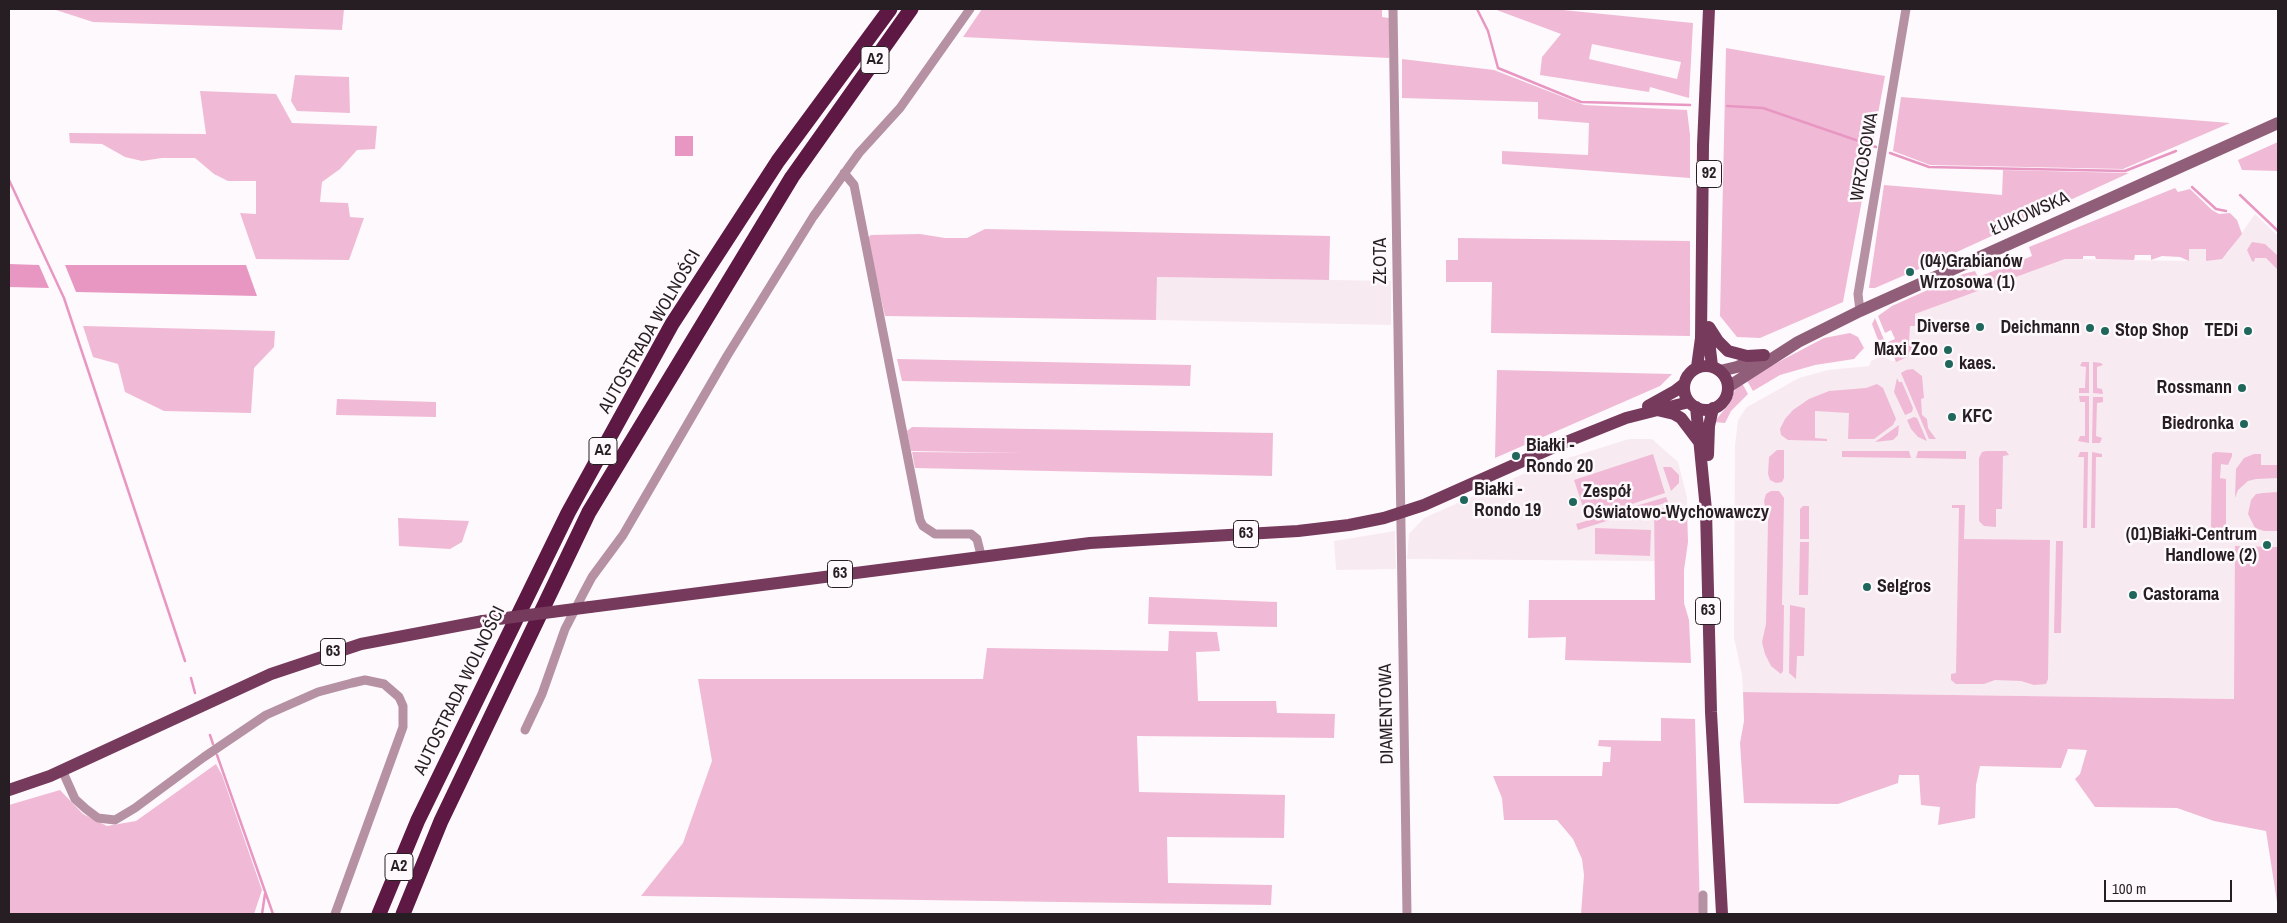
<!DOCTYPE html>
<meta charset="utf-8">
<style>
body{margin:0}
#map{position:relative;width:2287px;height:923px;overflow:hidden;background:#fef9fc;font-family:"Archivo Narrow",sans-serif}
canvas{display:block}
.frame{position:absolute;inset:0;border:10px solid #271e23;pointer-events:none}
.scale{position:absolute;left:2104px;top:880px;width:128px;height:22px;box-sizing:border-box;border:2px solid #271e23;border-top:0;padding-left:6px;font-size:15px;line-height:18px;white-space:nowrap;color:#271e23;-webkit-text-stroke:4px #fef9fc;paint-order:stroke}
</style>
<div id="map">
<canvas width="2287" height="923"></canvas>
<div class="frame"></div>
<div class="scale">100 m</div>
</div>
<script>
const c = document.querySelector('canvas').getContext('2d');
c.lineJoin = 'round';
function fill(path, color) {
  c.fillStyle = color;
  c.fill(path, 'evenodd');
}
function shape(rows) {
  const path = new Path2D();
  for (const r of rows) {
    if (r.length === 3) {
      path.moveTo(r[0] + r[2], r[1]);
      path.arc(r[0], r[1], r[2], 0, 2 * Math.PI);
      continue;
    }
    path.moveTo(r[0], r[1]);
    for (let i = 2; i < r.length; i += 2) path.lineTo(r[i], r[i + 1]);
  }
  return path;
}
function trace(path, color, width, dash) {
  c.strokeStyle = color;
  c.lineWidth = width;
  c.lineCap = dash ? 'butt' : 'round';
  c.setLineDash(dash || []);
  c.stroke(path);
}
function write(font, color, halo, rows, align = 'center') {
  c.font = font + ' "Archivo Narrow",sans-serif';
  c.lineWidth = 5;
  c.setLineDash([]);
  c.textBaseline = 'middle';
  c.strokeStyle = halo;
  c.fillStyle = color;
  for (const [text, x, y, turn = 0] of rows) {
    c.save();
    c.translate(x, y);
    c.rotate((+turn || 0) * Math.PI / 180);
    c.textAlign = isNaN(turn) ? turn : align;
    if (halo) c.strokeText(text, 0, 0);
    c.fillText(text, 0, 0);
    c.restore();
  }
}
const built = shape([
 [2255,214,2278,236,2278,547,2235,546,2235,699,1743,692,1742,675,1734,638,1735,445,1738,420,1747,407,1799,378,1828,370,1869,366,1871,361,1882,356,1892,361,1903,360,1908,357,1910,326,1915,314,2065,259,2188,261,2189,249,2206,249,2227,254],
 [1157,277,1391,281,1391,325,1156,320],
 [1629,439,1652,439,1678,462,1687,497,1687,509,1664,508,1654,510,1655,561,1407,559,1409,534,1424,518,1539,467],
 [1395,531,1396,569,1336,570,1334,541]
]);
const green = shape([
 [53,9,344,9,342,30,93,22],
 [982,9,1382,9,1382,17,1389,18,1389,58,963,37],
 [1494,9,1553,9,1693,23,1689,98,1650,87,1649,92,1540,75,1542,57,1561,34],
 [1592,44,1681,62,1677,79,1589,59],
 [1726,48,1885,76,1843,302,1760,338,1737,337,1720,316],
 [1402,59,1494,70,1584,105,1687,110,1690,135,1690,178,1502,164,1502,151,1588,155,1589,123,1538,119,1538,102,1402,98],
 [295,75,349,77,350,113,297,111,291,101],
 [200,91,276,94,292,123,377,126,375,149,357,150,340,169,322,182,320,202,348,203,350,217,364,218,349,260,256,259,240,213,256,214,256,181,228,181,214,174,195,158,162,158,142,161,125,157,102,144,70,143,69,133,206,134],
 [1901,97,1987,104,2230,123,2123,169,1930,165,1893,151],
 [2278,142,2278,171,2242,170,2238,160],
 [2003,170,2129,173,1935,262,1875,288,1869,288,1884,185,2002,195],
 [2175,188,2178,192,2190,189,2212,210,2219,214,2230,213,2237,220,2242,234,2222,259,2206,261,2206,249,2189,249,2189,261,2180,257,2162,256,2151,260,2151,255,2135,255,2134,260,2096,259,2095,256,2083,256,2083,259,2065,259,1915,314,1915,326,1910,326,1909,343,1914,344,1913,350,1908,357,1896,362,1888,342,1895,339,1891,330,1885,333,1878,316,1892,306,1963,274,1975,271,1978,277,2032,256,2029,247],
 [985,229,1330,236,1329,280,1157,277,1156,320,885,316,867,238,871,235,920,234,945,238,967,238],
 [1458,238,1690,241,1690,336,1491,333,1492,282,1446,282,1446,260,1458,260],
 [2252,242,2265,244,2278,256,2278,270,2266,258,2255,258,2254,262,2252,261,2247,250],
 [1875,318,1890,354,1889,357,1883,353,1872,324],
 [83,326,275,331,274,347,254,368,251,413,164,411,125,392,118,364,93,357],
 [1850,333,1858,337,1864,348,1854,359,1815,365,1780,375,1753,391,1746,379,1824,338],
 [897,359,1191,365,1190,386,902,381],
 [2082,362,2089,362,2089,393,2079,393,2079,388,2085,388,2086,367,2080,366],
 [2093,362,2101,363,2103,365,2097,367,2097,388,2102,389,2103,394,2093,393],
 [1913,369,1922,376,1924,398,1921,399,1922,415,1927,419,1928,428,1936,439,1929,439,1901,373,1906,370],
 [1497,370,1672,374,1660,386,1495,458],
 [1897,378,1899,382,1902,382,1913,408,1912,412,1905,415,1894,392],
 [1742,383,1748,394,1731,411,1725,423,1714,422,1730,403,1736,387],
 [1877,384,1883,388,1896,419,1893,425,1874,439,1848,439,1849,413,1815,411,1815,438,1827,439,1827,441,1788,440,1781,435,1780,429,1785,419,1793,410,1809,399,1829,391,1866,388],
 [2079,396,2089,396,2089,443,2078,441,2080,436,2085,436,2085,402,2080,402],
 [2093,397,2103,397,2103,402,2097,403,2096,436,2102,438,2100,443,2092,443],
 [337,399,436,402,436,417,336,415],
 [1914,417,1917,418,1927,441,1918,437,1911,429,1907,420],
 [1899,425,1898,435,1893,440,1875,442],
 [912,427,1273,433,1272,476,915,468,912,452,1025,453,911,451,907,431],
 [1777,450,1784,450,1784,478,1782,482,1776,483,1770,480,1768,474,1769,457],
 [1842,451,1909,451,1911,458,1842,457],
 [1918,451,1966,451,1966,459,1916,458],
 [1986,451,2006,451,2009,455,2003,456,2002,509,1996,509,1996,527,1984,526,1979,521,1979,458,1982,452],
 [2080,452,2088,452,2087,528,2083,528,2084,457,2078,457],
 [2092,452,2102,454,2102,457,2096,457,2095,528,2091,528],
 [2215,452,2232,453,2232,456,2228,465,2221,464,2220,478,2226,479,2226,524,2221,530,2216,530,2211,528,2212,454],
 [1653,454,1665,493,1587,519,1574,480],
 [2254,454,2261,454,2261,465,2278,465,2278,478,2256,479,2248,481,2238,490,2235,498,2236,469,2244,458],
 [1663,467,1671,467,1679,475,1679,483,1671,491],
 [1771,491,1779,491,1784,498,1782,605,1784,605,1783,671,1781,674,1771,666,1765,654,1762,642,1766,624,1768,522,1764,501,1766,494],
 [2278,492,2278,531,2264,531,2255,528,2248,514,2251,500,2256,494,2263,493],
 [1666,497,1668,502,1578,530,1576,524],
 [1952,505,1965,505,1964,539,2050,540,2048,679,2046,684,2034,685,2021,681,1995,680,1984,684,1956,684,1951,680,1951,674,1956,673,1959,508,1952,508],
 [1803,506,1809,506,1809,539,1800,539,1800,509],
 [1664,508,1687,509,1688,542,1684,570,1684,603,1689,620,1691,663,1565,660,1566,637,1528,638,1529,600,1655,600,1654,510],
 [398,518,469,521,462,542,450,549,399,546],
 [1595,528,1651,530,1650,556,1595,554],
 [2056,541,2063,541,2061,633,2054,633],
 [1800,542,1809,542,1808,595,1799,595],
 [2235,546,2278,547,2278,902,2277,902,2266,831,2214,821,2177,808,2095,807,2075,779,2080,774,2087,750,2068,749,2061,768,1980,766,1976,785,1975,818,1938,825,1940,807,1921,805,1919,775,1899,775,1898,783,1838,804,1744,803,1740,743,1744,721,1743,692,2234,699],
 [1149,597,1277,602,1277,627,1148,624],
 [1790,605,1805,608,1804,656,1797,656,1796,679,1789,673],
 [1169,631,1217,632,1220,651,1196,652,1198,701,1276,701,1277,713,1335,714,1334,738,1137,736,1139,792,1285,795,1284,838,1167,837,1168,883,1272,885,1271,905,641,896,683,843,712,761,698,679,983,679,987,648,1168,651],
 [1661,718,1695,719,1700,914,1581,914,1584,875,1582,859,1573,839,1557,820,1504,820,1502,798,1493,776,1602,776,1603,762,1610,762,1611,747,1598,746,1599,740,1661,741],
 [216,764,222,775,262,890,254,914,9,914,9,805,60,790,83,814,107,826,136,821]
]);
const water = shape([
 [675,136,693,136,693,156,675,156],
 [9,264,39,265,49,288,9,287],
 [65,265,246,265,257,296,76,292]
]);
const stream = shape([
 [1477,9,1488,31,1498,68,1581,102,1690,105],
 [1727,106,1763,108,1876,147],
 [1890,153,1929,167,2125,171,2176,151],
 [9,180,64,298,185,661],
 [2192,187,2216,209,2226,211],
 [2240,195,2278,231],
 [191,678,195,693],
 [210,735,213,744],
 [217,755,273,914],
 [262,914,265,894]
]);
const minor = shape([
 [1393,9,1407,914],
 [844,173,854,185,920,520,923,526,935,534,971,534,977,539,981,555],
 [1860,311,1858,294,1906,9],
 [525,730,542,694,565,629,584,592,592,577,623,535,727,356,813,217,859,153,900,108,970,9],
 [62,770,75,799,86,809,98,818,115,820,135,808,204,757,266,715,318,692,352,683,365,680,384,684,399,697,403,706,403,727,335,914],
 [1703,895,1703,914]
]);
const secondary = shape([
 [1720,371,1737,367,1761,357],
 [1728,387,1798,342,1860,311,2278,123]
]);
const primary = shape([
 [1709,327,1718,341,1728,351,1747,356,1764,355],
 [1708,332,1712,366],
 [1706,388,22],
 [1697,367,1701,338,1703,145,1709,9],
 [1648,406,1675,391,1684,384],
 [1696,407,1706,510,1711,712,1722,914],
 [1657,410,1674,414,1681,418,1700,443],
 [1708,455,1709,426,1713,408],
 [590,607,1090,543,1298,531,1349,525,1384,518,1424,505,1561,444,1626,418,1689,402],
 [9,790,50,776,271,674,361,644,483,621]
]);
const motorway = shape([
 [379,914,418,820,568,513,672,324,778,161,890,9],
 [403,914,441,821,589,512,792,177,911,9]
]);
const primaryBridge = shape([
 [483,621,590,607]
]);
const markers = [
 [1910,272,5,"#1f665b"],
 [1980,327,5,"#1f665b"],
 [2090,328,5,"#1f665b"],
 [2105,331,5,"#1f665b"],
 [2248,331,5,"#1f665b"],
 [1948,350,5,"#1f665b"],
 [1949,364,5,"#1f665b"],
 [2242,388,5,"#1f665b"],
 [1952,417,5,"#1f665b"],
 [2244,424,5,"#1f665b"],
 [1516,456,5,"#1f665b"],
 [1464,500,5,"#1f665b"],
 [1573,502,5,"#1f665b"],
 [2267,545,5,"#1f665b"],
 [1867,587,5,"#1f665b"],
 [2133,595,5,"#1f665b"]
];
const shields = [
 [875,60,28],
 [1709,174,25],
 [603,451,28],
 [1246,534,25],
 [840,574,25],
 [1708,611,25],
 [333,652,25],
 [399,867,28]
];
const shieldNames = [
 ["A2",875,60],
 ["92",1709,174],
 ["A2",603,451],
 ["63",1246,534],
 ["63",840,574],
 ["63",1708,611],
 ["63",333,652],
 ["A2",399,867]
];
const streetNames = [
 ["WRZOSOWA",1865,157,-80],
 ["ŁUKOWSKA",2030,214,-24],
 ["ZŁOTA",1381,261,-90],
 ["AUTOSTRADA WOLNOŚCI",650,332,-60],
 ["AUTOSTRADA WOLNOŚCI",460,691,-64],
 ["DIAMENTOWA",1387,714,-91]
];
const poiNames = [
 ["(04)Grabianów",1920,262],
 ["Wrzosowa (1)",1920,283],
 ["Diverse",1970,327,"right"],
 ["Deichmann",2080,328,"right"],
 ["Stop Shop",2115,331],
 ["TEDi",2238,331,"right"],
 ["Maxi Zoo",1938,350,"right"],
 ["kaes.",1959,364],
 ["Rossmann",2232,388,"right"],
 ["KFC",1962,417],
 ["Biedronka",2234,424,"right"],
 ["Białki -",1526,446],
 ["Rondo 20",1526,467],
 ["Białki -",1474,490],
 ["Rondo 19",1474,511],
 ["Zespół",1583,492],
 ["Oświatowo-Wychowawczy",1583,513],
 ["(01)Białki-Centrum",2257,535,"right"],
 ["Handlowe (2)",2257,556,"right"],
 ["Selgros",1877,587],
 ["Castorama",2143,595]
];
fill(built, '#f8eaf1');
fill(green, '#f0bad6');
fill(water, '#e897c3');
trace(stream, '#e897c3', 2.5);
trace(minor, '#b591a3', 9);
trace(secondary, '#915e7a', 12);
trace(primary, '#763a5c', 12);
trace(motorway, '#5d1843', 15);
trace(primaryBridge, '#763a5c', 12);
for (const [x, y, r, color] of markers) {
  const dot = new Path2D();
  dot.arc(x, y, r, 0, 2 * Math.PI);
  c.fillStyle = color;
  c.fill(dot);
  trace(dot, '#fef9fc', 2);
}
for (const [x, y, w] of shields) {
  const box = new Path2D();
  box.roundRect(x - w / 2, y - 13.5, w, 27, 4);
  c.fillStyle = '#fef9fc';
  c.fill(box);
  trace(box, '#271e23', 1);
}
write('bold 16px', '#271e23', null, shieldNames);
write('18px', '#271e23', '#fef9fc', streetNames);
write('bold 18px', '#271e23', '#fef9fc', poiNames, 'left');
</script>
